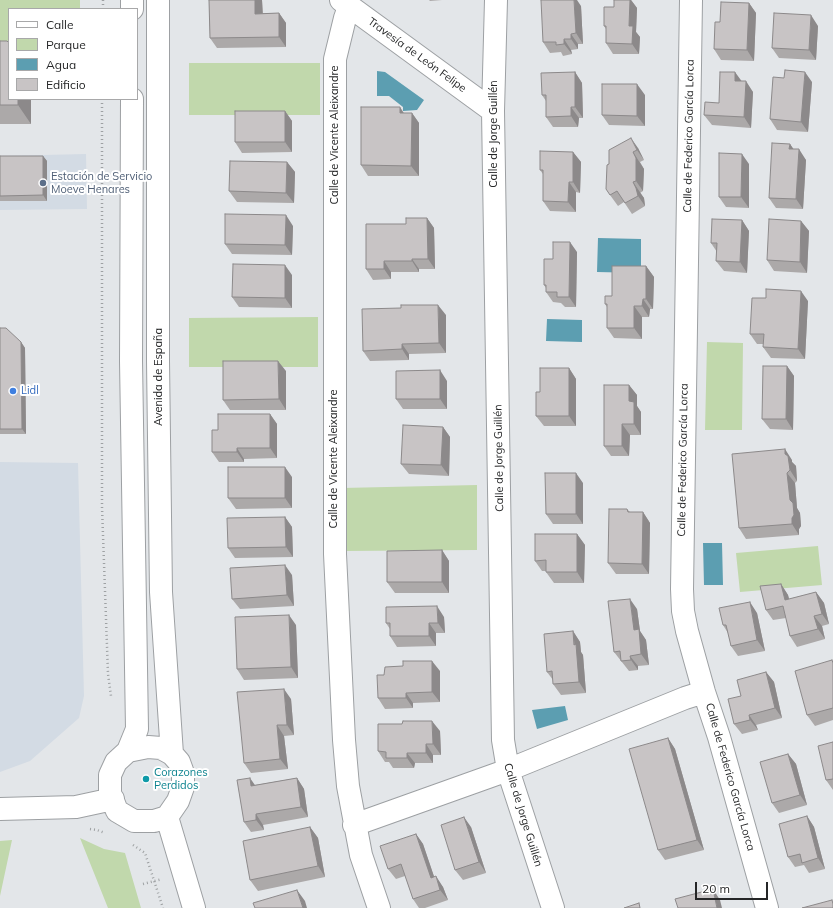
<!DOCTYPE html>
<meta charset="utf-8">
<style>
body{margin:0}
#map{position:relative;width:833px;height:908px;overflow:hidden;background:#e3e6e9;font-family:Mulish,sans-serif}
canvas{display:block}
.legend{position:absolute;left:8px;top:8px;width:130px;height:92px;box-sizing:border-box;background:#fff;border:1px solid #a8a8a9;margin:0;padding:5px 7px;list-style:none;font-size:12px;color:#252627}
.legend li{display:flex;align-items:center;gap:8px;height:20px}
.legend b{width:20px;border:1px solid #a8a8a9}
.scale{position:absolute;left:695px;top:882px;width:73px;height:18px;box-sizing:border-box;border:2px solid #252627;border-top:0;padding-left:5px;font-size:12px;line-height:14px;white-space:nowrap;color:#252627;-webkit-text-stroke:3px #fff;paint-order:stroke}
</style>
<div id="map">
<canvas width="833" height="908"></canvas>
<ul class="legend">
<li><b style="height:5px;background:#fff"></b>Calle</li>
<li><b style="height:11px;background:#c1d8ac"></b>Parque</li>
<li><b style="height:11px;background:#5c9eb1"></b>Agua</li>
<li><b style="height:11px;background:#c8c4c5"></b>Edificio</li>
</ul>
<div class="scale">20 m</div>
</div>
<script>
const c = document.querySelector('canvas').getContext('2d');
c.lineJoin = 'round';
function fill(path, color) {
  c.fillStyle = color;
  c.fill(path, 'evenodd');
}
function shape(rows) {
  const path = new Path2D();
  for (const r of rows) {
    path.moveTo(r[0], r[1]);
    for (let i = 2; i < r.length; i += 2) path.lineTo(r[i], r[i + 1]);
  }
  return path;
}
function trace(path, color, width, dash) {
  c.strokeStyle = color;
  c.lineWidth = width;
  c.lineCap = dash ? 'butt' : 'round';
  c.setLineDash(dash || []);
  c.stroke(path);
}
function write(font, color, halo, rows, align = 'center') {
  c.font = font + ' Mulish,sans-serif';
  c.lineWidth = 4;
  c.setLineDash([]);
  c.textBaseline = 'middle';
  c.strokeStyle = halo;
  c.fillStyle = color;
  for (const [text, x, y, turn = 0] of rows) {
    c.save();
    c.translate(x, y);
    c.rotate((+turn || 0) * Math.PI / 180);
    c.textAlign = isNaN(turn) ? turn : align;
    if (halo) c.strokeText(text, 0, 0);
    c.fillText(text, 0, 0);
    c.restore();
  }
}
const built = shape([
 [86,154,87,209,0,210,0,156],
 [0,462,78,463,84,696,79,718,30,761,0,772]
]);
const green = shape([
 [0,0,80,0,80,9,9,9,9,43,0,43],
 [189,63,320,63,320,115,189,115],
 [318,317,318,367,189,367,189,318],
 [707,342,743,343,742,430,705,430],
 [477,485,477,550,344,551,342,488],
 [818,546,822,585,740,592,736,553],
 [80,838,104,849,125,853,141,908,108,908],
 [12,840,0,896,0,841]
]);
const water = shape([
 [377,71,385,72,424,100,417,110,403,111,403,107,389,96,377,96],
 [598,238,641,239,641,273,597,272],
 [547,319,582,320,582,342,546,341],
 [703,543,722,543,723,585,704,585],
 [565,706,568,720,537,729,532,710]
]);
const path = shape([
 [103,9,103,0],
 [102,99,102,507,108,674,111,696],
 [90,829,97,830,105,833],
 [133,845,145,853,163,908],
 [143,884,162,879]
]);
const minor = shape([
 [158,0,158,361,161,592,172,754],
 [341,0,493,111],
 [496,0,493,111,503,740,508,770,553,908],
 [691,0,682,589,683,611,687,631,704,692,719,737,767,908],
 [349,7,345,18,335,59,335,554,344,740,348,786,361,855,379,908],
 [132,9,132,0],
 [148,747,161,748,172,754,179,762,183,773,183,787,178,801,167,817,154,821,134,821,117,811,110,793,110,775,116,762,128,751,148,747],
 [128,751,137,729,131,361,132,99],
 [0,809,76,807,113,799],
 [167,817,194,908],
 [354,825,508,770,685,698,704,692]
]);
const wall = shape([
 [209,0,262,0,263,13,279,13,286,23,286,47,217,48,210,38],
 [429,0,442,0,430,1],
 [614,0,631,0,637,8,636,32,640,37,639,54,613,54,606,43,606,29,604,26,614,7],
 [749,3,756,13,754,61,721,60,714,49,720,22],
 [581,6,583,44,578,44,578,49,571,50,572,54,563,56,561,52,550,53,543,42],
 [818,26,816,60,779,58,772,48],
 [0,41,9,99,31,99,31,124,0,124],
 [575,72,582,83,583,118,579,118,578,127,553,127,546,117,546,101,542,95],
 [784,78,812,82,808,132,777,130,770,119],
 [741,81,753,92,751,128,712,125,704,115,719,103],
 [645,95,645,126,609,125,602,115],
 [285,111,292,121,292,152,242,153,235,142],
 [404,113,412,113,419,123,419,176,368,176,361,165],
 [790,144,793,149,806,160,803,209,776,208,769,198],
 [638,148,644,160,640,162,644,169,643,191,640,193,644,198,645,206,632,214,624,202,618,206,610,195,607,165],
 [573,152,581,162,580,193,576,192,576,212,550,211,543,201,543,174,540,170],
 [0,156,43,156,47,161,47,201,0,201],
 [287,162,295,172,294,203,237,202,229,191],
 [749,164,749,208,726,207,719,197],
 [427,218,434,228,435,269,419,269,419,272,391,272,391,279,373,280,366,269,406,224],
 [742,220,749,231,747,273,724,271,716,261,717,252,711,243],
 [801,221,809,231,807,273,774,271,767,260],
 [293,226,292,255,232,254,225,244],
 [577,252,576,307,565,307,561,303,553,302,546,292,546,288,544,285],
 [646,266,654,277,653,309,650,309,649,317,642,317,642,339,614,338,607,328,607,307,605,304,612,296],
 [292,275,292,308,239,307,232,297],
 [766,298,808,301,805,359,771,358,763,347,764,344,757,344,750,334],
 [446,315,446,353,409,354,409,360,370,361,363,351],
 [0,328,21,342,25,348,26,434,0,434],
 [787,366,794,376,793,430,770,429,762,419],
 [569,368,576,379,576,426,544,426,536,416,540,392],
 [286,371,286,410,230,410,223,400],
 [447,381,447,409,403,409,396,399],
 [629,385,637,395,637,406,641,412,641,435,630,435,629,456,611,456,604,446],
 [270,414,277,424,277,458,244,459,244,462,219,462,212,452,218,430],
 [443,427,450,437,449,476,409,474,401,464],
 [792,460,792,462,796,466,797,481,795,483,797,508,800,513,801,526,799,529,799,535,746,539,739,528],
 [292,477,292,508,236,509,228,498],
 [583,483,583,524,553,524,546,514],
 [627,509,630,512,643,512,650,523,649,574,616,574,608,563],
 [285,517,292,527,293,557,235,558,228,548],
 [577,534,585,545,584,583,554,583,546,572,546,571,542,571,535,561],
 [442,550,449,561,449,593,395,593,387,582],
 [292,575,294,606,240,609,232,599],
 [781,584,788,595,789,599,816,592,824,603,829,624,822,626,825,639,797,647,790,636,786,618,773,620,766,610],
 [637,609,640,631,646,640,649,665,638,666,638,670,629,671,614,652],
 [757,613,765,651,738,656,731,646,728,633,723,625],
 [444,617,445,633,436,633,436,646,397,647,390,636,390,629,386,623],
 [296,625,298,678,244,680,237,669],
 [573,631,580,642,581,652,583,655,586,693,561,695,553,684,553,680,547,672],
 [833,661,833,720,815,726,807,715],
 [440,671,440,702,413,703,413,708,385,709,378,698,384,675],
 [766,672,774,682,782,718,756,725,758,730,742,734,734,724,741,696],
 [291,699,294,735,284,736,288,769,251,773,244,763],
 [440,731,441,755,433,755,433,763,415,763,414,768,393,768,389,762,385,762,378,751],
 [668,738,675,749,704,850,665,860,658,850],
 [833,742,833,790,826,780],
 [788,754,796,764,807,805,779,813,772,803],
 [297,778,304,789,308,817,263,825,264,830,251,832,244,822,255,785],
 [807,816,814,827,825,869,809,873,804,865,795,867,788,857],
 [310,827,318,838,325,877,258,891,250,880],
 [471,827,486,873,463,880,455,870],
 [416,834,423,844,434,877,443,887,448,900,425,908,419,908,413,899,405,876,396,879,388,869]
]);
const shadedWall = shape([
 [255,0,262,0,263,24,255,14],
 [574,0,577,0,581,6,583,44,576,33],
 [630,0,631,0,637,8,636,32,640,37,639,54,632,44,629,26],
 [749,3,756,13,754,61,747,50],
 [279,13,286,23,286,47,279,37],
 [811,15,818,26,816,60,809,50],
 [571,34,578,44,578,49,571,39],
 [564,39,571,50,572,54,564,44],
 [575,72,582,83,583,118,575,107],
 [735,72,743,83,735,81],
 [805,72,812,82,808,132,801,122],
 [746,81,753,92,751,128,744,117],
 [637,84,645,95,645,126,637,116],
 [18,99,31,99,31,124,18,105],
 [400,107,407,118,400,113],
 [571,107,579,118,578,127,571,116],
 [285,111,292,121,292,152,285,142],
 [412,113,419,123,419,176,411,166],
 [631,138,638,148,644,160,637,150],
 [790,144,797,154,789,149],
 [799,149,806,160,803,209,796,199],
 [573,152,581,162,580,193,573,182],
 [633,152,644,169,643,191,636,181],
 [742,154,749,164,749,208,741,197],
 [43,156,47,161,47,201,43,195],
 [287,162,295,172,294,203,286,193],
 [569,182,576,192,576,212,568,202],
 [633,182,644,198,645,206,638,196],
 [286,215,293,226,292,255,285,245],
 [427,218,434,228,435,269,428,259],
 [742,220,749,231,747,273,740,262],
 [801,221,809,231,807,273,800,262],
 [570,242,577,252,576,307,569,297],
 [412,259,419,269,419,272,412,261],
 [384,261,391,272,391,279,384,269],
 [285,265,292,275,292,308,285,298],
 [646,266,654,277,653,309,646,299],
 [801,291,808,301,805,359,798,349],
 [643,299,650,309,649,317,642,306],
 [438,305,446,315,446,353,439,343],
 [634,306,642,317,642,339,634,328],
 [21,342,25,348,26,434,22,429],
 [402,344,409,354,409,360,402,349],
 [278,361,286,371,286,410,279,399],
 [787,366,794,376,793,430,786,419],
 [569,368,576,379,576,426,569,416],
 [440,370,447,381,447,409,440,399],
 [629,385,637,395,637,406,641,412,641,435,634,424,629,401],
 [270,414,277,424,277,458,270,448],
 [622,424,630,435,629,456,622,446],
 [443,427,450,437,449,476,441,465],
 [237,448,244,459,244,462,237,452],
 [785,449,792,460,792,462,796,466,797,481,790,470,785,454],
 [285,467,292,477,292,508,285,498],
 [576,473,583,483,583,524,576,514],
 [787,473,795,483,797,508,800,513,801,526,799,529,799,535,792,524],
 [643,512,650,523,649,574,642,564],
 [285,517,292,527,293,557,286,547],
 [577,534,585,545,584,583,577,572],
 [442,550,449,561,449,593,442,582],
 [285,565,292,575,294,606,287,595],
 [781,584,788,595,792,610,785,600],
 [816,592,824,603,829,624,822,614],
 [630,599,637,609,640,631,646,640,649,665,641,654,634,630],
 [750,602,757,613,765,651,757,640],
 [437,606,444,617,445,633,438,623],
 [289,615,296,625,298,678,291,667],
 [814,616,822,626,825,639,818,629],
 [429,623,436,633,436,646,429,636],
 [573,631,580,642,581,652,583,655,586,693,579,682],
 [630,656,638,666,638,670,631,660],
 [432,661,440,671,440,702,432,692],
 [766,672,774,682,782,718,775,708],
 [284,689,291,699,294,735,287,725],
 [406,693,413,703,413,708,406,698],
 [749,715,756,725,758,730,750,720],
 [432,721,440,731,441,755,433,744],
 [277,725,284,736,288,769,280,759],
 [668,738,675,749,704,850,697,840],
 [426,744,433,755,433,763,426,753],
 [407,753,415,763,414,768,407,758],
 [788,754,796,764,807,805,800,795],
 [250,778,257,788,251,786],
 [297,778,304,789,308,817,301,807],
 [256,814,263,825,264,830,256,820],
 [807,816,814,827,825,869,818,858],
 [464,817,471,827,486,873,479,862],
 [310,827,318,838,325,877,318,866],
 [416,834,423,844,438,888,431,878],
 [436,876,443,887,448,900,440,890],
 [713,889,720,900,722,908,717,908],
 [297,890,305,901,307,908,303,908]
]);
const building = shape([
 [209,0,255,0,255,14,279,13,279,37,210,38,209,0],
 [541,0,574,0,576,33,571,34,571,39,564,39,564,44,556,45,556,42,543,42,541,0],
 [614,0,630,0,629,26,633,26,632,44,606,43,606,26,604,26,604,7,614,7,614,0],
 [721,2,749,3,747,50,714,49,715,22,720,22,721,2],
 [774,13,811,15,809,50,772,48,774,13],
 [0,41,7,41,9,43,9,99,18,99,18,105,0,105,0,41],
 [785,70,805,72,801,122,770,119,773,77,784,78,785,70],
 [575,72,575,107,571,107,571,116,546,117,546,95,542,95,541,73,575,72],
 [720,72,735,72,735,81,746,81,744,117,704,115,705,102,719,103,720,72],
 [602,84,637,84,637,116,602,115,602,84],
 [361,107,400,107,400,113,412,113,411,166,361,165,361,107],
 [235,111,285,111,285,142,235,142,235,111],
 [631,138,637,150,633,152,636,158,636,181,633,182,636,188,638,196,625,203,617,191,610,195,606,189,607,165,609,164,609,150,631,138],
 [772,143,790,144,789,149,799,149,796,199,769,198,772,143],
 [540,151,573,152,573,182,569,182,568,202,543,201,543,170,540,170,540,151],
 [719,153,742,154,741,197,719,197,719,153],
 [0,156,43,156,43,195,0,196,0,156],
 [230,161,287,162,286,193,229,191,230,161],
 [225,214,286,215,285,245,225,244,225,214],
 [406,218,427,218,428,259,412,259,412,261,384,261,384,269,366,269,366,224,406,224,406,218],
 [712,219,742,220,740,262,716,261,717,243,711,243,712,219],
 [769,219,801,221,800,262,767,260,769,219],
 [553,242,570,242,569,297,557,297,557,292,546,292,546,285,544,285,544,259,553,259,553,242],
 [233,264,285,265,285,298,232,297,233,264],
 [612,266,646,266,646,299,643,299,642,306,634,306,634,328,607,328,607,304,605,304,605,296,612,296,612,266],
 [766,289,801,291,798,349,763,347,764,334,750,334,752,298,766,298,766,289],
 [401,305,438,305,439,343,402,344,402,349,363,351,362,309,401,308,401,305],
 [0,328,6,328,21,342,22,429,0,429,0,328],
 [223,361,278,361,279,399,223,400,223,361],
 [763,366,787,366,786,419,762,419,763,366],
 [540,368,569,368,569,416,536,416,536,392,540,392,540,368],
 [440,370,440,399,396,399,396,371,440,370],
 [604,385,629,385,629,401,634,402,634,424,622,424,622,446,604,446,604,385],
 [218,414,270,414,270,448,237,448,237,452,212,452,212,430,218,430,218,414],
 [403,425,443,427,441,465,401,464,403,425],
 [785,449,785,454,788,456,790,470,787,473,790,500,793,503,794,515,792,518,792,524,739,528,732,454,785,449],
 [228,467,285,467,285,498,228,498,228,467],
 [545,473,576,473,576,514,546,514,545,473],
 [609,509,627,509,628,512,643,512,642,564,608,563,609,509],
 [285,517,286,547,228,548,227,518,285,517],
 [535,534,577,534,577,572,546,572,546,560,535,561,535,534],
 [442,550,442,582,387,582,387,551,442,550],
 [285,565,287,595,232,599,230,568,285,565],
 [781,584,785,600,816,592,822,614,814,616,818,629,790,636,783,606,766,610,760,586,781,584],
 [630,599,634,630,639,629,641,654,630,656,631,660,621,661,620,651,614,652,608,601,630,599],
 [750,602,757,640,731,646,726,625,723,625,719,608,750,602],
 [437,606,438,623,429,623,429,636,390,636,390,623,386,623,386,607,437,606],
 [289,615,291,667,237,669,235,617,289,615],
 [573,631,574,645,576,644,579,682,553,684,552,671,547,672,544,634,573,631],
 [832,660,833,663,833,708,807,715,795,671,832,660],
 [403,661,432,661,432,692,406,693,406,698,378,698,377,675,384,675,385,667,403,666,403,661],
 [766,672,775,708,749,715,750,720,734,724,728,699,741,696,737,680,766,672],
 [284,689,287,725,277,725,280,759,244,763,237,692,284,689],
 [403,721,432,721,433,744,426,744,426,753,407,753,407,758,386,758,386,752,378,751,378,724,402,724,403,721],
 [668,738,697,840,658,850,629,749,668,738],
 [833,742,833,779,826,780,818,746,833,742],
 [788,754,800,795,772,803,760,762,788,754],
 [250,778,251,786,297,778,301,807,256,814,256,820,244,822,237,780,250,778],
 [807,816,818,858,802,863,800,854,788,857,779,824,807,816],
 [464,817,479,862,455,870,441,825,464,817],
 [310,827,318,866,250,880,243,841,310,827],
 [416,834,431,878,436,876,440,890,413,899,401,864,388,869,380,846,416,834],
 [713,889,717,908,678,908,675,899,713,889],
 [297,890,303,908,255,908,253,903,297,890],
 [832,900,833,904,833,908,802,908,832,900],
 [639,903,640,908,624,908,639,903]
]);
const markers = [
 [43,183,4,"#5c6f8a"],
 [13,391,4,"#3f7fe0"],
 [146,779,4,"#0f9aa8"]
];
const streetNames = [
 ["Travesía de León Felipe",417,55,36],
 ["Calle de Jorge Guillén",494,134,-90],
 ["Calle de Vicente Aleixandre",335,135,-90],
 ["Calle de Federico García Lorca",689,136,-89],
 ["Avenida de España",159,377,-90],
 ["Calle de Jorge Guillén",499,458,-91],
 ["Calle de Vicente Aleixandre",334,459,-90],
 ["Calle de Federico García Lorca",683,460,-89],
 ["Calle de Federico García Lorca",730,777,74],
 ["Calle de Jorge Guillén",523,815,73]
];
const serviceNames = [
 ["Estación de Servicio",51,177],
 ["Moeve Henares",51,190]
];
const shopNames = [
 ["Lidl",21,391]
];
const cultureNames = [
 ["Corazones",154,773],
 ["Perdidos",154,786]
];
fill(built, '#d3dbe4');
fill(green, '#c1d8ac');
fill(water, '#5c9eb1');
trace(minor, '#9da0a3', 24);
trace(path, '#9ea1a3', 2.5, [1, 3]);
trace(minor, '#fff', 22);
fill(wall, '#aca9a9');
fill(shadedWall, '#8c898a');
fill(building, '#c8c4c5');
trace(building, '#8c898a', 1);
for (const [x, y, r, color] of markers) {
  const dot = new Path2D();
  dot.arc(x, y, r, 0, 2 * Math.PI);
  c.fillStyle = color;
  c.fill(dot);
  trace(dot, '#fff', 1.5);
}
write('11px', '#252627', '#fff', streetNames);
write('11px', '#4e5e75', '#fff', serviceNames, 'left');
write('11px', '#366cbe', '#fff', shopNames, 'left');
write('11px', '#0d838f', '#fff', cultureNames, 'left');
</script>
